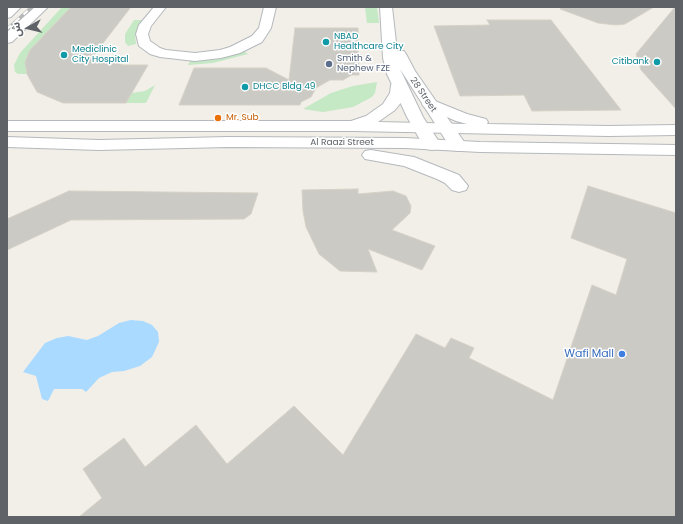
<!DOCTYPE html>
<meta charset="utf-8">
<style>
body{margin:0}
#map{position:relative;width:683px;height:524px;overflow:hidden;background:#f1efe8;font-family:Poppins,"Noto Sans Arabic",sans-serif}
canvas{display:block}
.frame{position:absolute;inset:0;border:8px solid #5f6368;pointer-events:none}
.north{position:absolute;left:8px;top:8px;width:40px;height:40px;-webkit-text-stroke:3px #fff;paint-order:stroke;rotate:262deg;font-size:11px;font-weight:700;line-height:16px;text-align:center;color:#5f6368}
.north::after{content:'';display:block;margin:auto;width:14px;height:18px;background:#5f6368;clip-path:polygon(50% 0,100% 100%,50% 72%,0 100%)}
</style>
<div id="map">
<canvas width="683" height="524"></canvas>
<div class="frame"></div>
<div class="north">ش</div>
</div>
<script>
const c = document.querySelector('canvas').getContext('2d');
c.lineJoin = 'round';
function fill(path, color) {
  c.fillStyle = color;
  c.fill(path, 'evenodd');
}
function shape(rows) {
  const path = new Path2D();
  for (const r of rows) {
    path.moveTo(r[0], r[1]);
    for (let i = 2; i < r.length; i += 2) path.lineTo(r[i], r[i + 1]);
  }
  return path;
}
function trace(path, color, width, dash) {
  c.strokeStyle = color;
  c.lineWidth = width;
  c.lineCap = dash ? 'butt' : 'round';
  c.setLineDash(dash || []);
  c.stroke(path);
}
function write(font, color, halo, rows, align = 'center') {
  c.font = font + ' Poppins,sans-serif';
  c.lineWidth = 3;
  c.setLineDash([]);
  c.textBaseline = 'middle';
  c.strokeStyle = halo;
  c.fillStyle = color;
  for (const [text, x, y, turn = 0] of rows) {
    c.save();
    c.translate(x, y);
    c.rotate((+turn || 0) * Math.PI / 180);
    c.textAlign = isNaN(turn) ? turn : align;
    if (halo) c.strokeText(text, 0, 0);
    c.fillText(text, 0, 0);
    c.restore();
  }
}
const green = shape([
 [62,7,71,7,30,50,25,62,27,74,18,74,15,72,14,65,20,53],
 [365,7,377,7,379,23,367,23],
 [134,20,143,20,135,35,136,44,128,46,125,42,125,34],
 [244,51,248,54,213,63,188,65,190,61,217,58],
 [377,82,375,93,372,97,353,107,323,112,303,109,331,93,353,86],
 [155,85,146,103,126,103,132,93,145,91]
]);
const water = shape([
 [131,320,143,321,152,325,158,332,159,342,152,357,140,366,124,371,112,372,99,378,86,392,82,389,54,389,48,401,42,399,36,376,23,372,45,343,57,338,68,336,87,340,98,336,119,323]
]);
const building = shape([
 [71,7,131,7,93,56,123,65,148,65,126,103,63,103,37,92,27,74,25,62,30,50,71,7],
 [561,7,654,7,625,24,616,25,598,23,560,9,561,7],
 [675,7,676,7,676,109,641,70,636,54,675,7],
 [487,20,551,20,621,110,532,111,524,95,460,96,434,26,490,25,487,20],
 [295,28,358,28,359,75,352,75,343,80,330,80,316,88,311,97,301,102,300,105,179,105,194,68,266,68,289,80,295,28],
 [588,186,676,213,676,517,79,517,102,498,83,469,124,438,145,467,196,425,227,464,294,406,343,455,416,334,445,348,451,338,474,348,469,358,553,400,592,285,616,295,627,259,571,238,588,186],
 [358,189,358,194,393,191,406,196,411,206,410,213,392,230,435,246,422,270,368,249,377,272,340,271,319,254,306,227,303,211,302,190,358,189],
 [69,191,258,193,251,214,244,219,71,220,7,250,7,219,69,191]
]);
const minor = shape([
 [154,7,166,7,151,26,148,34,150,41,160,48,166,50,195,53,220,50,230,47,252,36,259,28,264,7,276,7,271,28,262,42,240,53,221,58,195,61,160,57,150,54,139,46,136,34,139,25,154,7],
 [380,7,392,7,397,51,404,51,406,54,415,71,467,146,464,150,458,151,452,150,400,69,423,117,441,145,438,149,432,150,426,149,423,145,407,117,387,74,383,58,380,7]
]);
const tertiary = shape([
 [8,7,21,7,11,17,7,18,8,7],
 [35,7,48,7,12,42,7,43,7,32,35,7],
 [398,81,403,82,405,85,406,93,403,100,395,110,378,122,467,124,456,121,424,107,422,104,424,101,430,99,467,114,486,119,488,122,487,124,608,126,676,125,676,135,608,136,353,131,7,131,7,121,351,121,366,116,383,104,390,93,391,85,393,82,398,81],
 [7,137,99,140,228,137,405,138,480,142,676,145,676,155,480,152,405,148,228,147,99,150,7,147,7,137],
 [371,150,414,157,459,175,468,186,466,190,459,192,452,190,445,183,437,179,404,166,365,159,362,155,365,151,371,150]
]);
const rail = shape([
 [7,29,32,7]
]);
const markers = [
 [326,42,4,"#0f9aa8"],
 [64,55,4,"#0f9aa8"],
 [657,62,4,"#0f9aa8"],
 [329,64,4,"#5c6f8a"],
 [245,87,4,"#0f9aa8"],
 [218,118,4,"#e8710a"],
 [622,354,4,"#3f7fe0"]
];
const farCulturenames = [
 ["NBAD",334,37],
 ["Healthcare City",334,47],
 ["Mediclinic",72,50],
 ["City Hospital",72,60],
 ["Citibank",649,62,"right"],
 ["DHCC Bldg 49",253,87]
];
const farServicenames = [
 ["Smith &",337,59],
 ["Nephew FZE",337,69]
];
const farStreetnames = [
 ["28 Street",423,95,56],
 ["Al Raazi Street",342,143]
];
const farFoodnames = [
 ["Mr. Sub",226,118]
];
const shopNames = [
 ["Wafi Mall",614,354]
];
fill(green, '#c5e8c5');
fill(water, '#aadaff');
fill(building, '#cccac5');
trace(building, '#d6d1c6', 1);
trace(minor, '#b5b8bc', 2);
trace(tertiary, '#b5b8bc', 2);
fill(minor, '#fff');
fill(tertiary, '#fff');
trace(rail, '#b6b7b8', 3);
trace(rail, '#fff', 2, [5.5]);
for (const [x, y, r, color] of markers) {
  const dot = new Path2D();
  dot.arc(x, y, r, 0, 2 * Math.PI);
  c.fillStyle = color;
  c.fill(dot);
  trace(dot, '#fff', 1.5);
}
write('9px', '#0d838f', '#fff', farCulturenames, 'left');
write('9px', '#4e5e75', '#fff', farServicenames, 'left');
write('9px', '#5f6368', '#fff', farStreetnames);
write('9px', '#c56008', '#fff', farFoodnames, 'left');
write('11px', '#366cbe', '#fff', shopNames, 'right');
</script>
